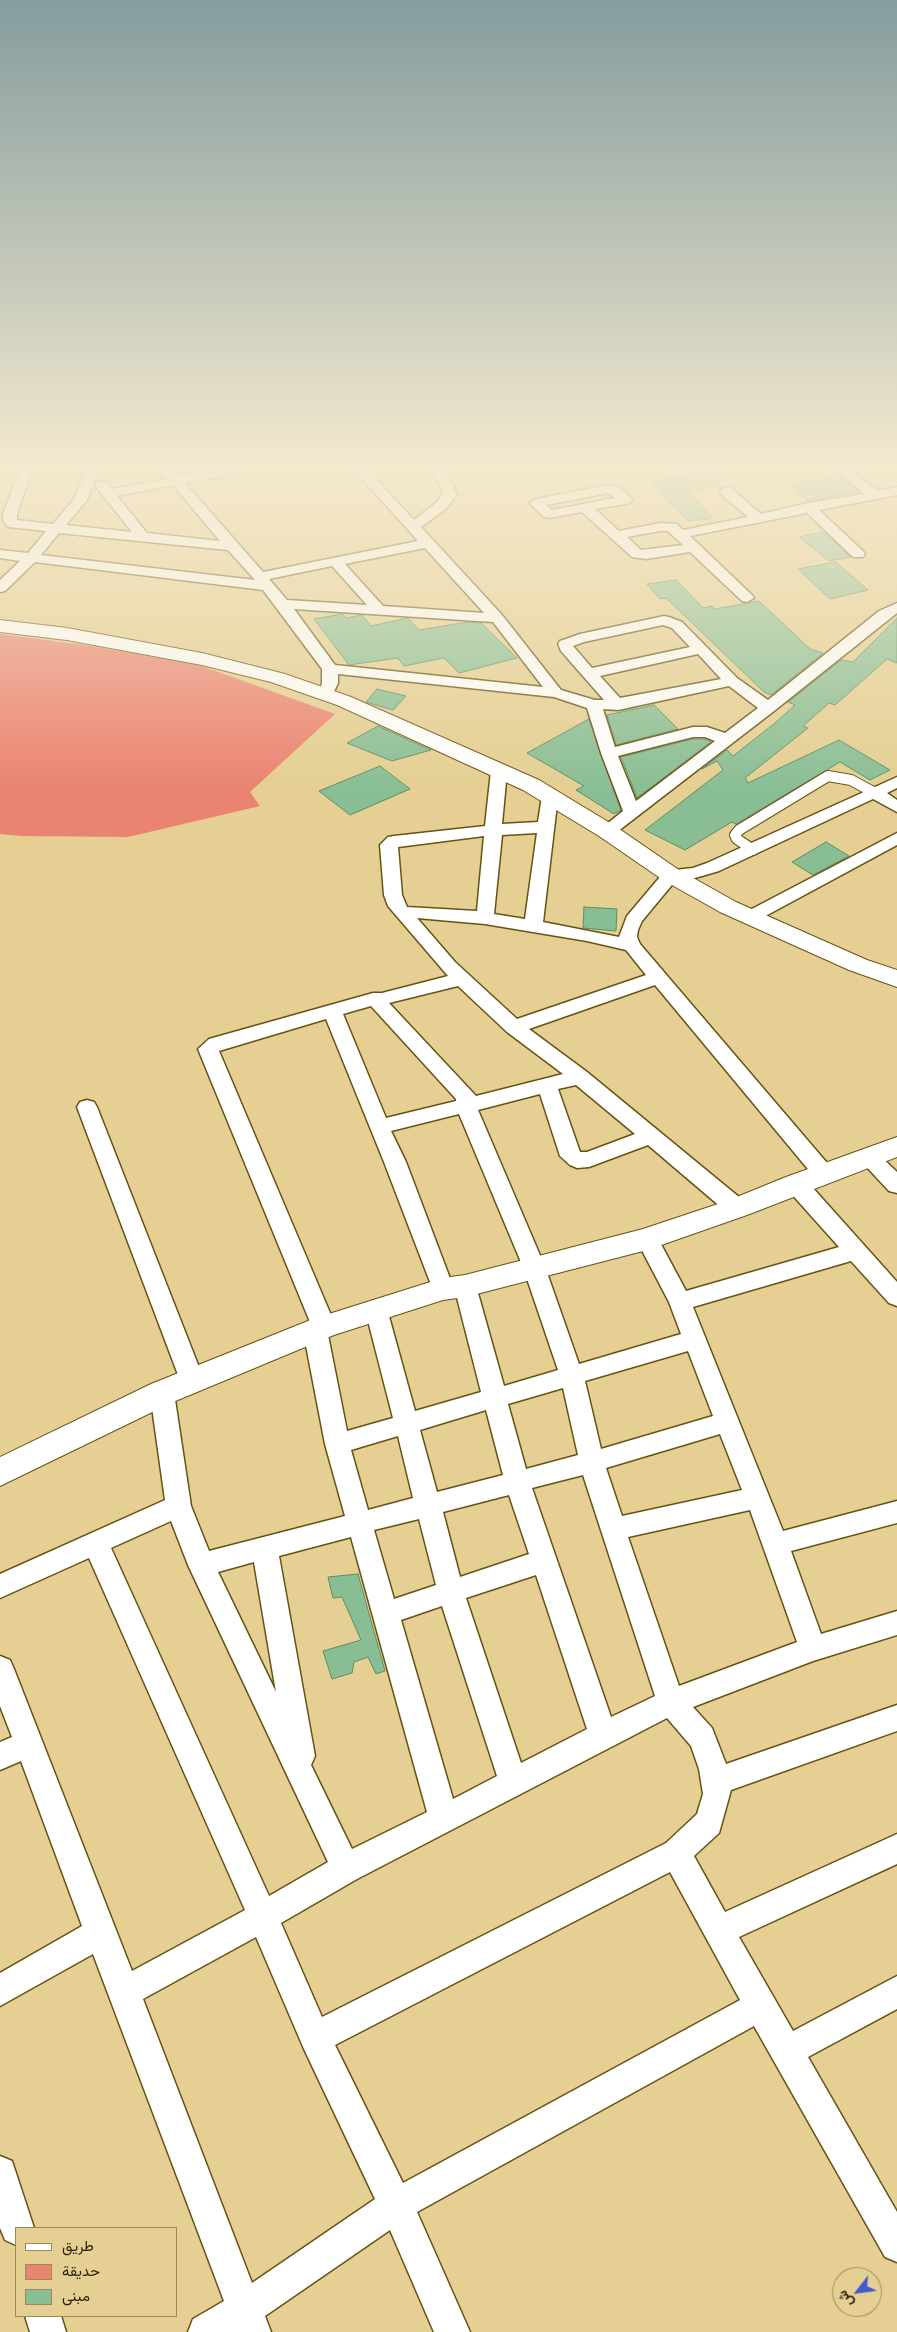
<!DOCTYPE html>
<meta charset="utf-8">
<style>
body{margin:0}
#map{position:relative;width:897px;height:2332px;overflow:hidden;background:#e5cf92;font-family:"Playfair Display",Vazirmatn,serif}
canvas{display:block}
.legend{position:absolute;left:15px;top:2227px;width:162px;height:90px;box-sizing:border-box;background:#e5cf92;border:1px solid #9b8b5c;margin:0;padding:6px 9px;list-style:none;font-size:15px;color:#2d250b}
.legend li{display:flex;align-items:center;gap:10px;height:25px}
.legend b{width:25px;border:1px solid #9b8b5c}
.north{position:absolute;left:832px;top:2267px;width:50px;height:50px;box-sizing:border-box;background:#e5cf92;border:1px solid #9b8b5c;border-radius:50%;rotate:240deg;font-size:14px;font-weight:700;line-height:20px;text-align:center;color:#2d250b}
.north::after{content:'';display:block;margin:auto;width:18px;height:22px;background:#4359cd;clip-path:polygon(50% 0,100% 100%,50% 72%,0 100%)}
</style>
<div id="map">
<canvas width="897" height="2332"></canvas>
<ul class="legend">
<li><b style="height:6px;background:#fff"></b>طريق</li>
<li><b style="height:14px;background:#ea8371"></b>حديقة</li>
<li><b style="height:14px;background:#89be94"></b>مبنى</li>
</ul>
<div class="north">ش</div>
</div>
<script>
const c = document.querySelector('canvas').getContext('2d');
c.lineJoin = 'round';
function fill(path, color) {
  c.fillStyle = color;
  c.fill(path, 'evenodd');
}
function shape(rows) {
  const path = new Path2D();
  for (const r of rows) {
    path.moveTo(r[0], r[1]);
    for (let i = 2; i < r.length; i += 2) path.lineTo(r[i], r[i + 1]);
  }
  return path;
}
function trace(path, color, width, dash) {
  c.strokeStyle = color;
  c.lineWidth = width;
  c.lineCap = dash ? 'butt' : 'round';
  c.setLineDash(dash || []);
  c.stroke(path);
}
const green = shape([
 [0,634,92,646,199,665,335,714,250,792,260,806,128,837,21,836,0,834]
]);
const building = shape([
 [706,472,721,486,688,492,713,518,688,521,650,482,706,472],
 [841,476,859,492,808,501,789,484,841,476],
 [822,532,836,543,851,557,829,561,799,537,822,532],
 [836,562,868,590,830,599,798,569,836,562],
 [676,580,703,608,712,606,715,609,759,601,810,649,823,653,771,695,764,692,666,598,660,599,647,584,676,580],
 [342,614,347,618,362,615,371,626,408,618,419,630,468,622,481,623,517,658,459,673,444,658,404,666,398,658,349,665,314,619,342,614],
 [897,618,897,663,887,659,835,705,829,703,803,726,808,728,745,778,748,783,839,740,890,770,870,780,840,762,736,824,732,822,685,850,645,830,723,770,717,761,702,769,727,750,733,756,775,723,795,705,788,702,841,660,853,662,897,618],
 [377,689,406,696,393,710,366,702,377,689],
 [654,705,678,729,616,745,607,715,654,705],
 [589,719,621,810,614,814,576,790,584,786,527,753,589,719],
 [378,726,424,747,431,750,392,761,347,743,378,726],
 [693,739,705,739,711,742,637,798,621,757,693,739],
 [380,766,410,789,350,815,319,791,380,766],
 [826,842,849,856,813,875,792,862,826,842],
 [584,907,617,909,616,931,583,928,584,907],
 [358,1574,385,1671,376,1674,368,1657,354,1662,352,1673,332,1679,323,1651,361,1640,342,1597,333,1598,328,1577,358,1574]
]);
const service = shape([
 [753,850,737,839,735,835,739,830,828,776,851,780,875,793]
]);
const minor = shape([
 [22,464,34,464,17,514,17,520,53,524,74,499,86,471,91,470,97,474,87,500,66,525,132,532,97,488,96,485,97,482,107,482,112,489,167,479,155,464,168,464,179,476,247,464,274,464,268,468,185,483,263,572,418,541,349,464,362,464,414,520,437,502,443,494,438,481,422,464,435,464,449,477,457,494,447,508,421,527,502,615,561,690,595,700,604,700,561,651,558,644,560,641,580,634,664,616,669,617,682,622,737,678,768,700,879,611,897,603,897,613,774,711,613,835,607,836,601,835,598,831,623,811,601,753,587,708,554,697,338,674,338,683,331,698,321,698,318,695,322,683,322,669,263,590,35,562,5,591,0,592,0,580,20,561,0,558,0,550,28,553,46,531,8,527,3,520,3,514,22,464],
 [173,485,220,541,147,533,117,496,173,485],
 [59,533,228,550,255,580,41,555,59,533],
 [425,548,484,613,383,606,345,564,425,548],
 [332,566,367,605,287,600,269,579,332,566],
 [294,609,493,622,543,687,335,665,294,609],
 [663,625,672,628,690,647,592,668,573,646,584,642,663,625],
 [698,654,721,679,620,698,600,676,698,654],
 [729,686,758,708,725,733,707,727,693,727,615,747,603,709,618,710,729,686],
 [693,737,705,737,715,741,636,801,618,756,693,737],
 [830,464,844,464,877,491,897,487,897,495,819,510,863,551,865,554,863,557,853,557,807,513,690,536,752,595,754,598,747,602,742,601,690,552,646,559,632,557,582,512,549,518,544,517,529,503,536,499,608,485,614,486,619,487,630,497,632,500,630,503,595,509,619,531,660,523,677,524,683,530,748,517,722,495,720,492,722,489,727,488,732,489,761,514,808,503,864,494,830,464],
 [608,493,615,498,552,510,546,505,608,493],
 [660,531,668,531,683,545,641,550,627,537,660,531],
 [499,766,505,768,507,771,502,824,538,822,542,796,544,792,556,792,558,796,543,922,619,937,627,916,665,871,693,868,707,863,897,777,897,788,887,793,897,800,897,812,873,799,719,871,695,878,676,880,642,921,638,930,637,937,640,944,833,1170,836,1175,833,1180,825,1183,817,1180,655,985,529,1029,587,1072,745,1202,748,1208,745,1214,737,1216,729,1214,648,1145,589,1167,577,1168,570,1165,560,1156,540,1094,478,1110,545,1267,579,1364,681,1334,669,1302,636,1239,639,1233,647,1231,655,1233,686,1291,839,1247,788,1190,785,1184,788,1178,796,1176,804,1178,897,1282,897,1306,889,1303,851,1261,693,1307,783,1531,897,1501,897,1523,791,1551,821,1634,897,1611,897,1635,813,1661,693,1707,712,1728,726,1764,897,1705,897,1731,731,1790,719,1833,694,1856,725,1912,897,1834,897,1864,739,1937,793,2031,897,1976,897,2009,808,2057,897,2212,897,2262,885,2257,754,2026,417,2212,470,2332,434,2332,390,2230,265,2316,271,2332,188,2332,193,2319,224,2301,93,1954,0,2006,0,1973,82,1926,21,1761,0,1770,0,1742,12,1737,0,1706,0,1656,10,1660,14,1669,132,1971,245,1910,89,1558,0,1598,0,1574,165,1500,150,1393,154,1386,162,1383,170,1386,174,1393,191,1506,209,1551,345,1516,325,1444,303,1330,307,1324,310,1322,198,1049,209,1039,373,993,382,993,448,976,388,906,384,895,380,845,388,837,394,836,485,826,491,771,493,768,499,766],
 [537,833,525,919,494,914,502,835,537,833],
 [484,836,477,911,407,907,402,895,398,847,484,836],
 [417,918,485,924,587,941,626,950,646,975,517,1019,455,962,417,918],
 [458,986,507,1032,563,1074,476,1096,389,1003,458,986],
 [371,1006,456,1099,456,1101,386,1118,343,1014,371,1006],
 [326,1019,384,1162,435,1295,443,1298,451,1295,454,1289,406,1162,391,1131,459,1114,523,1267,558,1370,504,1386,476,1286,473,1280,465,1277,457,1280,454,1286,481,1392,415,1411,387,1309,384,1303,376,1300,368,1303,365,1309,393,1418,347,1431,328,1335,332,1333,336,1327,219,1051,326,1019],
 [576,1085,635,1134,587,1152,580,1152,558,1089,576,1085],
 [688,1351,713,1416,601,1449,585,1381,688,1351],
 [563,1388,578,1455,526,1469,508,1404,563,1388],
 [486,1410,503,1475,437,1492,420,1430,486,1410],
 [720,1434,742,1490,622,1516,606,1468,720,1434],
 [398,1436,413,1498,368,1510,351,1450,398,1436],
 [583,1475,655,1696,611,1717,532,1488,583,1475],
 [509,1495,529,1554,460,1577,443,1512,509,1495],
 [750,1510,797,1642,679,1686,628,1537,750,1510],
 [419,1519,436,1585,394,1599,374,1530,419,1519],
 [171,1521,188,1565,328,1862,269,1896,111,1548,171,1521],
 [351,1537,427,1812,352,1849,311,1765,315,1756,279,1556,351,1537],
 [254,1562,276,1692,218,1572,254,1562],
 [536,1575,587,1729,521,1763,466,1598,536,1575],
 [442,1606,497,1776,453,1799,401,1620,442,1606],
 [667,1718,691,1746,699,1769,703,1794,697,1814,666,1843,322,2017,281,1923,357,1879,667,1718],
 [670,1872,740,2000,403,2183,335,2045,670,1872],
 [256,1937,304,2049,375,2199,252,2283,143,1999,256,1937],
 [897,833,897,845,758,920,752,922,746,920,743,916,746,912,897,833],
 [87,1100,94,1102,97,1107,204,1380,200,1387,192,1390,184,1387,180,1380,77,1107,80,1102,87,1100],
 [869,1149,876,1152,897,1172,897,1193,889,1191,862,1162,858,1157,862,1152,869,1149],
 [0,2156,12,2161,34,2228,16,2228,16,2245,5,2240,0,2228,0,2156],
 [25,2316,61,2316,66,2332,30,2332,25,2316]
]);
const tertiary = shape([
 [897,1137,897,1157,747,1215,647,1250,465,1297,443,1300,334,1335,173,1402,0,1486,0,1457,151,1384,313,1319,443,1278,465,1275,643,1229,727,1201,786,1177,897,1137]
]);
const secondary = shape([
 [0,620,67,628,202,653,285,674,351,697,539,780,615,826,679,870,736,902,867,960,897,970,897,987,849,970,720,912,663,880,599,836,523,790,337,705,271,682,202,665,67,640,0,632,0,620]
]);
fill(green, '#ea8371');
fill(building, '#89be94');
trace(building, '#5a8d65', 1);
trace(service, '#665314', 12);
trace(minor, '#665314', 3);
trace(tertiary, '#665314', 2);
trace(secondary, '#665314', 2);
trace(service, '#fff', 10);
fill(minor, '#fff');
fill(tertiary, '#fff');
fill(secondary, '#fff');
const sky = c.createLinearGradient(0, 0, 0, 791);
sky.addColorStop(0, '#859c9e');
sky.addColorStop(0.59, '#f3e9ce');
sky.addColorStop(1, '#f3e9ce00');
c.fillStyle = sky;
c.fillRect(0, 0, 897, 791);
</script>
